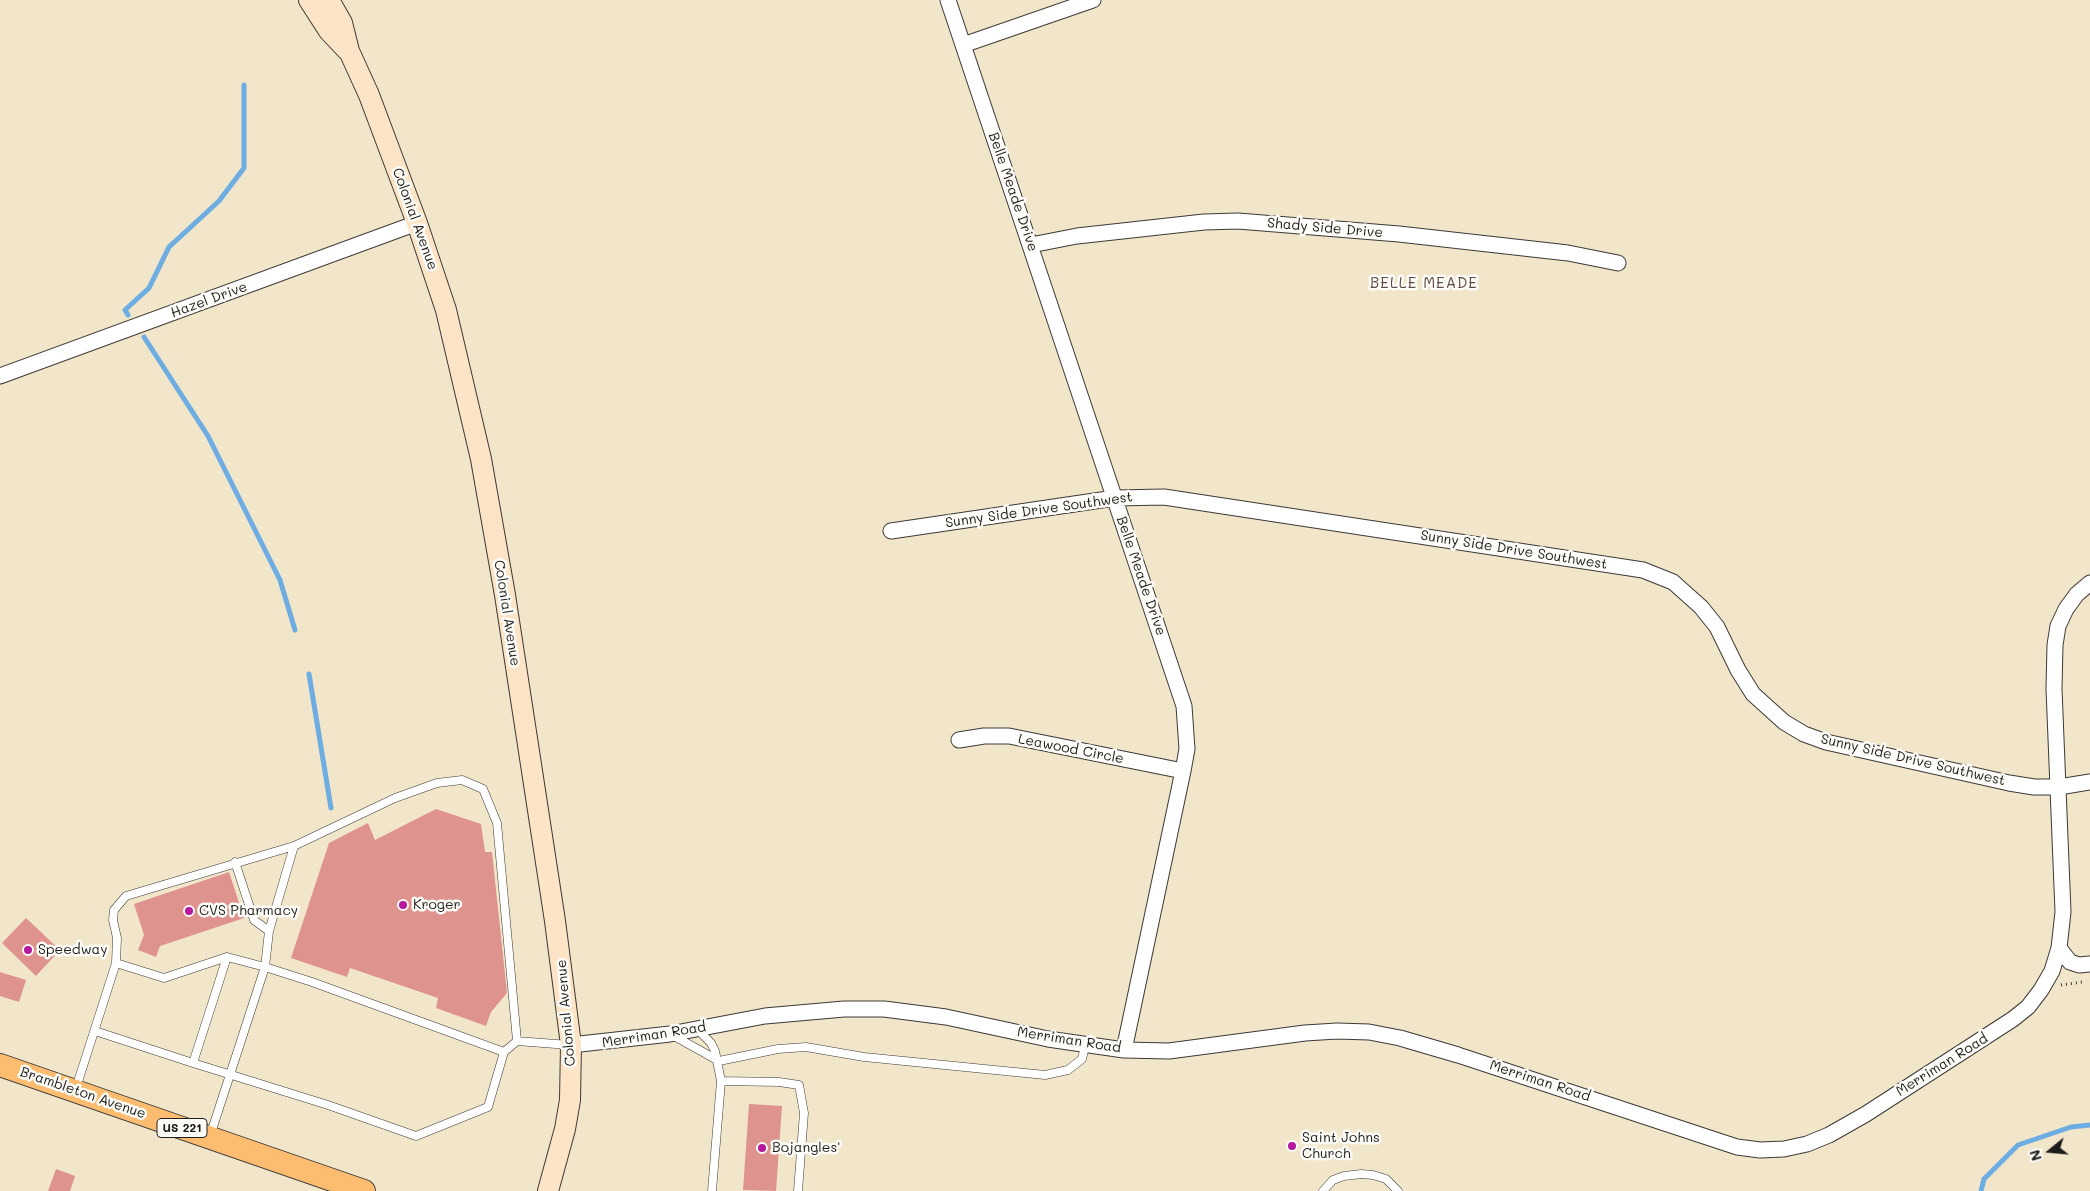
<!DOCTYPE html>
<style>
body{margin:0}
#map{position:relative;width:2090px;height:1191px;overflow:hidden;background:#f1e5ca;font-family:Mali,sans-serif}
canvas{display:block}
.north{position:absolute;left:2025px;top:1126px;width:50px;height:50px;-webkit-text-stroke:4px #fdfcf7;paint-order:stroke;rotate:253deg;font-size:14px;font-weight:700;line-height:20px;text-align:center;color:#1c1c1c}
.north::after{content:'';display:block;margin:auto;width:18px;height:22px;background:#1c1c1c;clip-path:polygon(50% 0,100% 100%,50% 72%,0 100%)}
</style>
<div id="map">
<canvas width="2090" height="1191"></canvas>
<div class="north">N</div>
</div>
<script>
const c = document.querySelector('canvas').getContext('2d');
c.lineJoin = 'round';
function shape(rows) {
  const path = new Path2D();
  for (const r of rows) {
    path.moveTo(r[0], r[1]);
    for (let i = 2; i < r.length; i += 2) path.lineTo(r[i], r[i + 1]);
  }
  return path;
}
function trace(path, color, width, dash) {
  c.strokeStyle = color;
  c.lineWidth = width;
  c.lineCap = dash ? 'butt' : 'round';
  c.setLineDash(dash || []);
  c.stroke(path);
}
function fill(path, color) {
  c.fillStyle = color;
  c.fill(path, 'evenodd');
}
function write(font, color, halo, rows, align = 'center') {
  c.font = font + ' Mali,sans-serif';
  c.lineWidth = 5;
  c.setLineDash([]);
  c.textBaseline = 'middle';
  c.strokeStyle = halo;
  c.fillStyle = color;
  for (const [text, x, y, turn = 0] of rows) {
    c.save();
    c.translate(x, y);
    c.rotate((+turn || 0) * Math.PI / 180);
    c.textAlign = isNaN(turn) ? turn : align;
    if (halo) c.strokeText(text, 0, 0);
    c.fillText(text, 0, 0);
    c.restore();
  }
}
const stream = shape([
 [128,315,125,310,149,288,169,247,219,201,244,168,244,85],
 [144,337,208,436,280,580,295,630],
 [309,674,331,808],
 [1981,1191,1984,1179,2018,1145,2071,1127,2090,1125]
]);
const building = shape([
 [436,809,481,824,485,852,492,852,507,993,491,1012,486,1026,436,1008,438,998,350,968,347,977,291,958,329,843,368,823,375,840],
 [229,872,244,918,160,946,156,957,138,950,144,935,134,904],
 [26,918,60,950,36,976,2,943],
 [0,972,26,980,19,1002,0,996],
 [749,1104,782,1106,776,1191,743,1190],
 [56,1169,75,1176,70,1191,48,1191]
]);
const path = shape([
 [2061,985,2082,982]
]);
const service = shape([
 [235,862,254,920,269,931],
 [116,963,164,978,227,957],
 [697,1029,711,1043,715,1051,721,1081,712,1191],
 [95,1031,193,1063,227,957,265,967,312,982,504,1052],
 [674,1036,719,1061,778,1049,806,1047,864,1057,1045,1075,1068,1070,1082,1059,1085,1046],
 [193,1063,328,1105,416,1136,488,1107,504,1052,517,1041],
 [721,1081,779,1082,799,1085,804,1113,798,1191],
 [76,1088,116,963,117,938,113,920,114,910,126,896,294,846,395,798,437,783,462,780,483,789,497,823,517,1041,569,1045],
 [210,1136,265,967,269,931,294,846],
 [1323,1191,1333,1180,1344,1176,1361,1174,1373,1175,1386,1179,1398,1191]
]);
const minor = shape([
 [948,0,1184,706,1187,749,1183,771,1124,1050],
 [963,45,1093,0],
 [1031,245,1077,236,1204,222,1238,221,1399,234,1568,253,1618,263],
 [0,376,417,223],
 [891,531,1115,498,1164,497,1643,570,1673,582,1701,607,1717,627,1738,670,1753,694,1784,722,1804,734,1826,742,2009,783,2034,787,2059,787,2090,782],
 [959,740,984,736,1009,736,1183,771],
 [2059,948,2070,962,2079,965,2090,964],
 [571,1045,670,1034,765,1016,844,1009,884,1009,946,1017,1048,1039,1124,1050,1169,1051,1305,1033,1337,1031,1369,1032,1400,1038,1458,1055,1737,1147,1760,1150,1784,1149,1807,1144,1829,1135,1866,1114,2013,1019,2028,1007,2041,990,2052,971,2059,948,2063,912,2054,689,2055,645,2058,626,2066,609,2077,594,2090,583]
]);
const secondary = shape([
 [309,0,329,31,347,50],
 [329,0,342,23,349,51,369,95,417,223,446,310,481,459,505,595,555,921,571,1045,570,1100,565,1129,548,1191]
]);
const primary = shape([
 [0,1065,364,1191]
]);
const markers = [
 [403,905,5,"#b5179e"],
 [189,911,5,"#b5179e"],
 [28,950,5,"#b5179e"],
 [1292,1146,5,"#b5179e"],
 [762,1148,5,"#b5179e"]
];
const shields = [
 [182,1128,50]
];
const shieldNames = [
 ["US 221",182,1128]
];
const streetNames = [
 ["Belle Meade Drive",1013,192,71],
 ["Colonial Avenue",415,219,70],
 ["Shady Side Drive",1325,228,5],
 ["Hazel Drive",209,300,-20],
 ["Sunny Side Drive Southwest",1039,510,-8],
 ["Sunny Side Drive Southwest",1514,550,9],
 ["Belle Meade Drive",1141,576,71],
 ["Colonial Avenue",507,613,81],
 ["Leawood Circle",1071,749,11],
 ["Sunny Side Drive Southwest",1913,760,13],
 ["Colonial Avenue",566,1013,-95],
 ["Merriman Road",654,1035,-9],
 ["Merriman Road",1069,1040,9],
 ["Merriman Road",1942,1065,-32],
 ["Merriman Road",1540,1081,18],
 ["Brambleton Avenue",83,1093,19]
];
const poiNames = [
 ["Kroger",413,905],
 ["CVS Pharmacy",199,911],
 ["Speedway",38,950],
 ["Saint Johns",1302,1138],
 ["Church",1302,1154],
 ["Bojangles'",772,1148]
];
const neighbourhoodNames = [
 ["BELLE MEADE",1424,283]
];
trace(stream, '#6eade1', 5);
fill(building, '#de938f');
trace(service, '#3c3a36', 9);
trace(minor, '#3c3a36', 17);
trace(secondary, '#3c3a36', 22);
trace(primary, '#3c3a36', 24);
trace(path, '#3c3a36', 3, [1, 4]);
trace(service, '#fff', 8);
trace(minor, '#fff', 15);
trace(secondary, '#fee4c6', 20);
trace(primary, '#fdbc70', 22);
for (const [x, y, r, color] of markers) {
  const dot = new Path2D();
  dot.arc(x, y, r, 0, 2 * Math.PI);
  c.fillStyle = color;
  c.fill(dot);
  trace(dot, '#fdfcf7', 2);
}
for (const [x, y, w] of shields) {
  const box = new Path2D();
  box.roundRect(x - w / 2, y - 9.5, w, 19, 4);
  c.fillStyle = '#fdfcf7';
  c.fill(box);
  trace(box, '#1c1c1c', 1);
}
write('bold 12px', '#1c1c1c', null, shieldNames);
write('14px', '#1c1c1c', '#fdfcf7', streetNames);
write('14px', '#1c1c1c', '#fdfcf7', poiNames, 'left');
c.letterSpacing = '1px';
write('15px', '#604644', '#fdfcf7', neighbourhoodNames);
c.letterSpacing = '0px';
</script>
